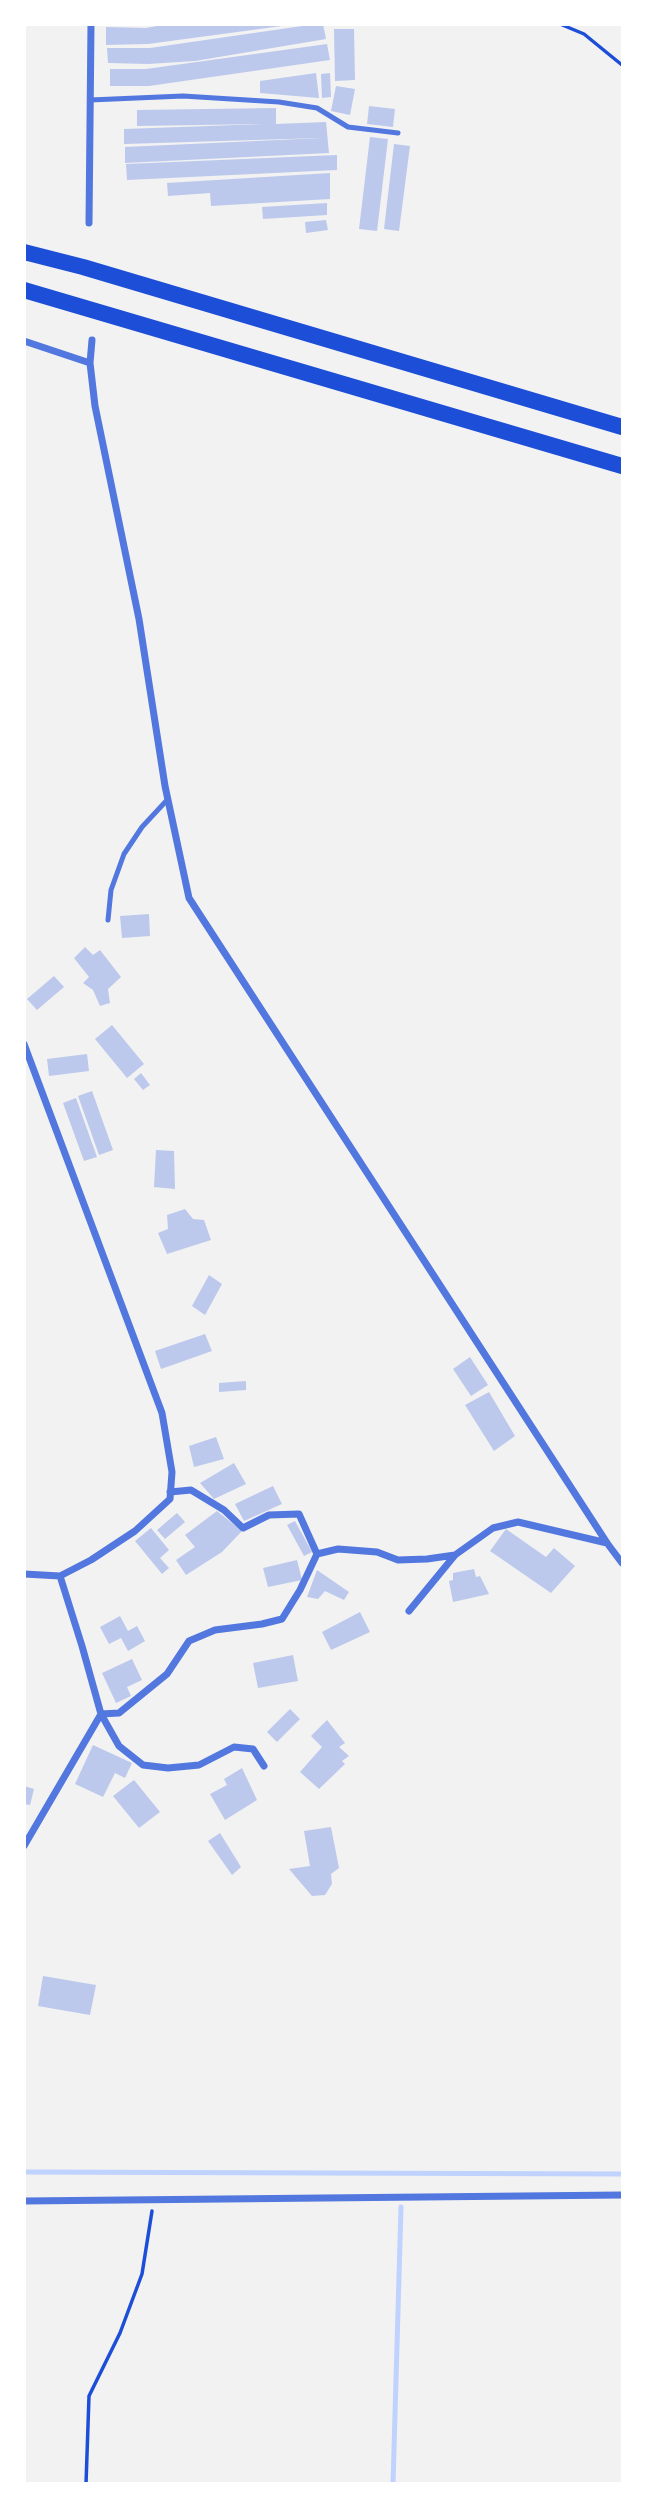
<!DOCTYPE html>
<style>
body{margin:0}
#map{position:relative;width:647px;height:2508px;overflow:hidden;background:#f2f2f2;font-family:Ubuntu,sans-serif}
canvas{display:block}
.frame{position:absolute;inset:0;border:26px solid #fff;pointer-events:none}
</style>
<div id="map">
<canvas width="647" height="2508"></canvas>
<div class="frame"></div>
</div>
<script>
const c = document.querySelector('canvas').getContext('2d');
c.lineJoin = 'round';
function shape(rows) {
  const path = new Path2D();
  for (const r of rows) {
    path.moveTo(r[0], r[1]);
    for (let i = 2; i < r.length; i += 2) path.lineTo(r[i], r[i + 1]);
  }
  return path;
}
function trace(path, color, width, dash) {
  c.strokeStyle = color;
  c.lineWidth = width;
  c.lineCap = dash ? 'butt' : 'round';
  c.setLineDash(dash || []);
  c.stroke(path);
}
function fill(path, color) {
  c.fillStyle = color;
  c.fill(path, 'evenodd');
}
const stream = shape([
 [24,2172,622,2174],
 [393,2484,401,2207]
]);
const building = shape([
 [168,24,281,24,282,26,148,44,106,45,106,27,146,28],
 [316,24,323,24,326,39,195,61,148,64,108,63,107,48,150,48],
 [334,29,354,29,355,80,335,81],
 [327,44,330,60,149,86,110,86,110,69,146,69],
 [316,73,319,98,260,93,260,81],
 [330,73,331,97,322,98,321,74],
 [336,86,355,89,350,115,331,111],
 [369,106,395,109,393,127,367,124],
 [276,108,276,124,326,122,329,153,125,163,125,147,321,138,124,144,124,129,264,124,137,126,137,110],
 [370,137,388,139,377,231,359,229],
 [394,144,410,146,399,231,384,229],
 [337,155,337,170,127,180,126,164],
 [330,173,330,199,211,206,210,193,168,196,167,183],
 [327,203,327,215,263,219,262,207],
 [326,220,328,230,306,233,305,222],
 [149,914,150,936,122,938,120,916],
 [85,947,93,955,100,950,121,977,108,989,110,1003,100,1006,93,990,83,983,89,977,74,958],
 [54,976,64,987,37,1010,27,999],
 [112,1025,144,1064,127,1078,95,1039],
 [87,1054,89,1071,49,1076,47,1059],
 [141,1073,150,1085,143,1090,134,1079],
 [92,1091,113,1150,99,1155,78,1096],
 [76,1098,97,1157,84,1161,63,1103],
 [156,1150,174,1151,175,1189,154,1187],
 [185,1209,193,1219,204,1220,211,1240,167,1254,158,1233,168,1229,167,1215],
 [209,1275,222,1284,205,1315,192,1306],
 [205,1334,212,1351,161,1369,155,1351],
 [470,1357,488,1385,471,1396,453,1369],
 [246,1381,246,1390,219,1392,219,1383],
 [489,1392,515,1436,494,1451,465,1405],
 [216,1437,224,1459,194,1467,189,1446],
 [234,1463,246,1484,214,1499,200,1483],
 [273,1486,282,1504,244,1521,235,1504],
 [217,1511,242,1531,222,1552,186,1575,176,1560,195,1547,185,1535],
 [177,1513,185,1522,165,1539,157,1530],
 [295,1521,312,1552,304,1556,287,1525],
 [151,1528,169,1550,160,1558,169,1568,162,1574,135,1541],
 [506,1529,546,1557,554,1548,575,1566,551,1593,490,1551],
 [297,1560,302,1580,268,1587,263,1568],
 [474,1569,476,1577,480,1576,489,1594,453,1602,449,1581,453,1580,453,1573],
 [317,1570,349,1592,344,1600,325,1591,318,1599,307,1597],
 [360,1612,370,1632,331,1650,322,1632],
 [120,1616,128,1631,137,1626,145,1641,128,1651,121,1638,109,1644,100,1627],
 [293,1655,298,1681,258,1688,253,1663],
 [132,1659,142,1680,127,1687,131,1696,116,1703,102,1673],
 [290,1709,300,1719,277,1742,267,1732],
 [327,1720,345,1743,339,1747,349,1756,342,1761,345,1764,319,1789,300,1772,322,1747,311,1736],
 [93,1745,132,1763,125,1778,115,1773,103,1797,75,1784],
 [242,1768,257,1800,225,1820,210,1794,227,1785,224,1779],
 [134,1780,160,1812,139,1828,113,1796],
 [24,1786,34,1789,30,1805,24,1804],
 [331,1827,339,1868,331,1874,332,1884,325,1895,312,1896,289,1869,310,1866,304,1831],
 [220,1833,241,1867,232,1875,208,1841],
 [43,1976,96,1985,90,2015,38,2006]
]);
const path = shape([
 [560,24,584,34,622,65],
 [86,2484,89,2396,120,2333,142,2274,152,2211]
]);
const service = shape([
 [90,100,183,96,279,102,317,108,348,127,398,133],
 [108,920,111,890,124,854,142,827,168,799]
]);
const minor = shape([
 [89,223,91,24],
 [92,340,90,363,95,406,139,619,165,786,189,898,607,1543,622,1563],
 [24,341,90,363],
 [24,1044,162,1413,172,1472,170,1499,135,1531,91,1560,60,1576,82,1646,101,1714,119,1746,143,1765,168,1768,199,1765,234,1747,253,1749,264,1766],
 [170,1492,191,1490,224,1510,243,1528,269,1515,299,1514,317,1554],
 [24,1574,60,1576],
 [409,1611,455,1555,493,1528,518,1522,607,1543],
 [24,1846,101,1714,119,1713,167,1674,189,1641,215,1630,262,1624,282,1619,300,1590,317,1554,338,1549,377,1552,398,1560,427,1559,455,1555],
 [24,2201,622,2195]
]);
const trunk = shape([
 [24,252,83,267,622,427],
 [24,290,622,466]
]);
trace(stream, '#bfd3fe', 5);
fill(building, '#bdc9ec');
trace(path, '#1d4ed8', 3.5);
trace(service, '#5277de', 5);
trace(minor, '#5277de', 7);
trace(trunk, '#1d4ed8', 16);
</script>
